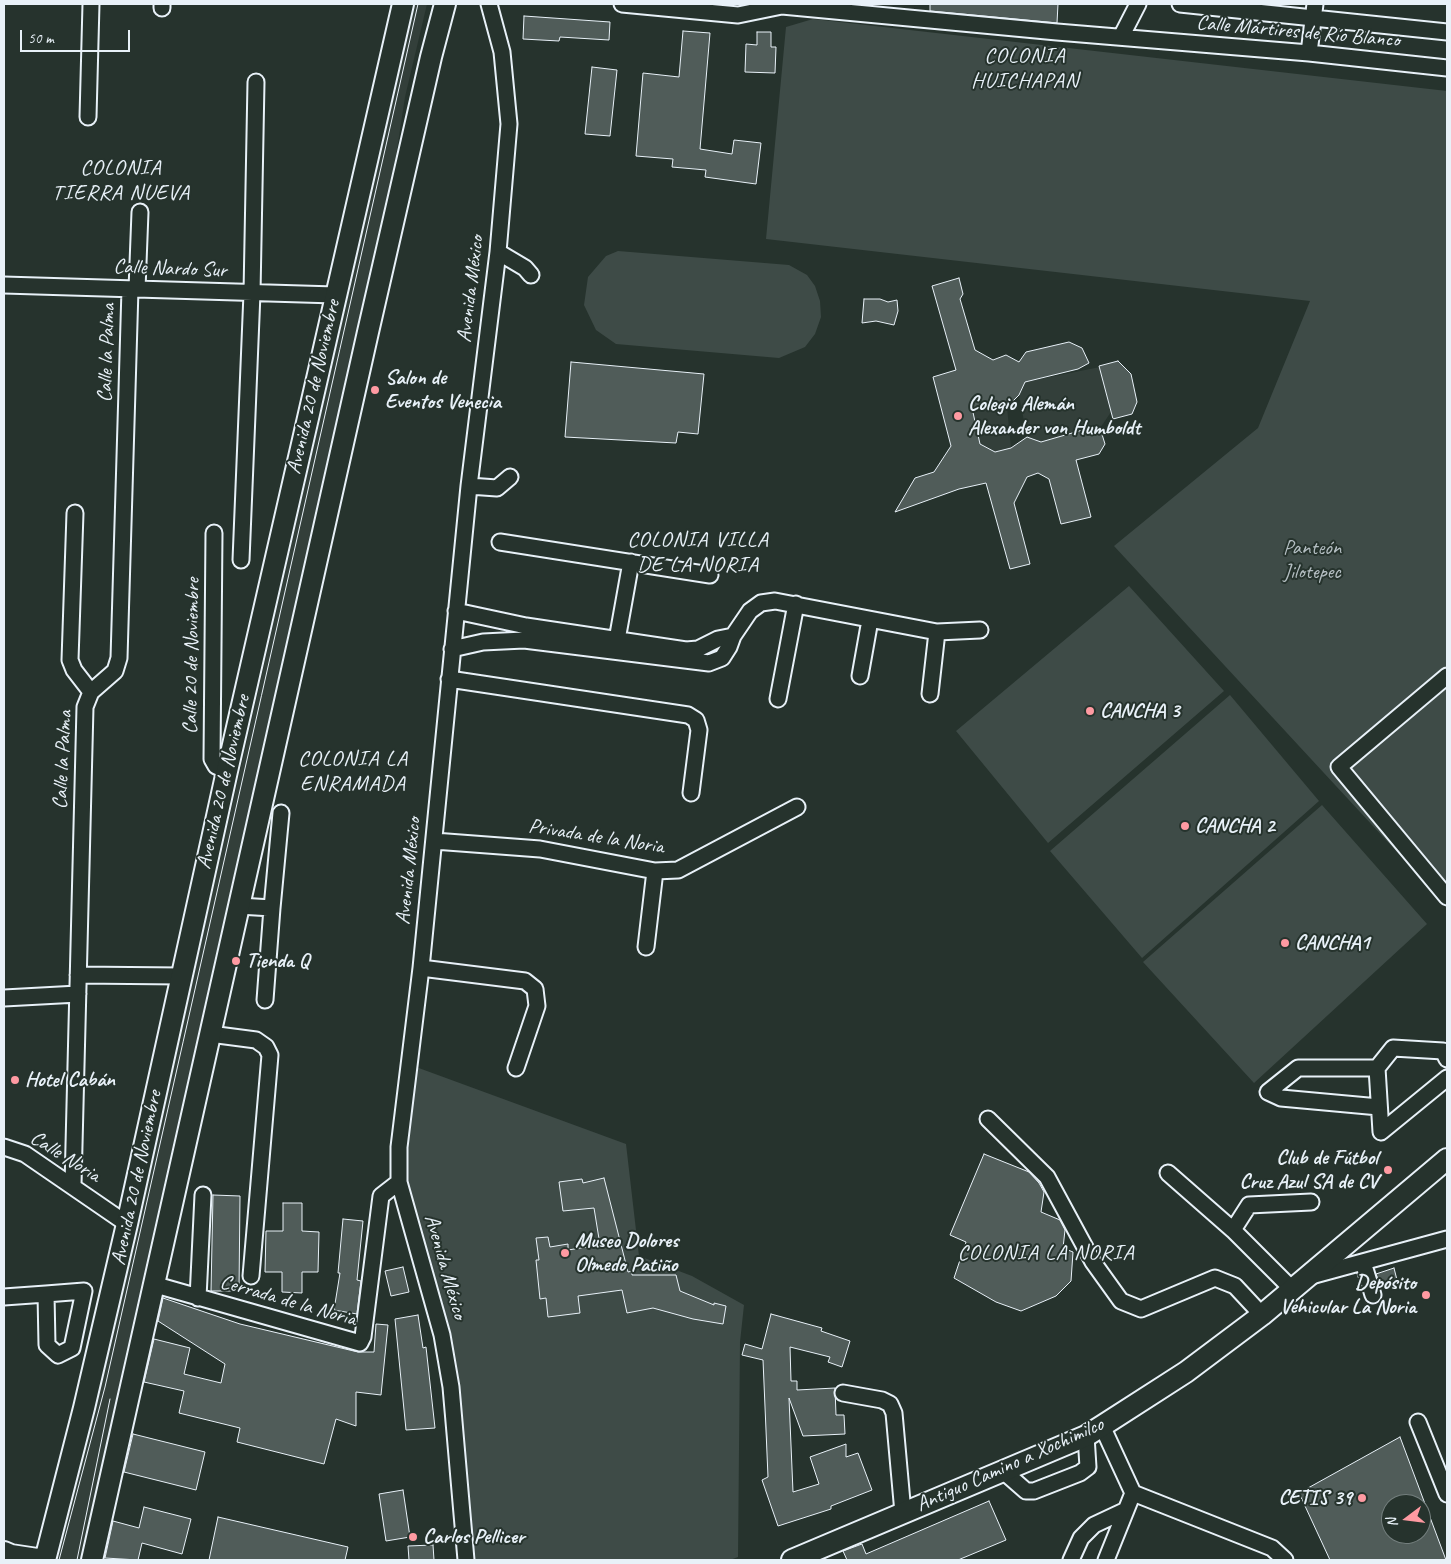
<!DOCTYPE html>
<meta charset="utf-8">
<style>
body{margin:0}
#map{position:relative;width:1451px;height:1564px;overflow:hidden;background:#26332d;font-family:Caveat,sans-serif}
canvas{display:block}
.frame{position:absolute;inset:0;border:5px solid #e8f1f8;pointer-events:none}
.north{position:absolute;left:1381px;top:1494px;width:50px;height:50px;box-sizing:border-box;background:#26332d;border:1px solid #747f7e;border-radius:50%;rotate:255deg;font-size:14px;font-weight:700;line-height:20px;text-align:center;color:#e8f1f8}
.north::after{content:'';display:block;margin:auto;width:18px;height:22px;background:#ff9aa2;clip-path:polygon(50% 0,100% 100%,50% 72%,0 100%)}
.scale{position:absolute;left:20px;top:30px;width:110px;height:22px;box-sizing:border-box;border:2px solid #e8f1f8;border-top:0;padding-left:6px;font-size:15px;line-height:18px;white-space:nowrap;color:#e8f1f8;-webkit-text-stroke:4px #26332d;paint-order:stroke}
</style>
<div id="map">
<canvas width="1451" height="1564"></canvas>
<div class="frame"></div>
<div class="north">N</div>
<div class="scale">50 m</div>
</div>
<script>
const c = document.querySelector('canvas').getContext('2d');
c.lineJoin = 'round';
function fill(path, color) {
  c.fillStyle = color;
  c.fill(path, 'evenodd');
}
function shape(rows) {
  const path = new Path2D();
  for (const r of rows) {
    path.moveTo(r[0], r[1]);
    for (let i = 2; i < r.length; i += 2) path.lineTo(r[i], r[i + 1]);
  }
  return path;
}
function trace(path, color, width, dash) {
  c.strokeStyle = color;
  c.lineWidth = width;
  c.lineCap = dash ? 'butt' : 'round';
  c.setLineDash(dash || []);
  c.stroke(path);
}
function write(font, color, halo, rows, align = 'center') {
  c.font = font + ' Caveat,sans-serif';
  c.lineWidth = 4;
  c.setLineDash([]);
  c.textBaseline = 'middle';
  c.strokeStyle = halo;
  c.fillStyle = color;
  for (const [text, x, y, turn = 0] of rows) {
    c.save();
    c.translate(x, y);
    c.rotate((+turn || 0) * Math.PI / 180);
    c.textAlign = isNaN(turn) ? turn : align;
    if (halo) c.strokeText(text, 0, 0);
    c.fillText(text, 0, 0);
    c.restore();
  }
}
const built = shape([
 [414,4,427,4,405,97,396,156,123,1367,83,1560,54,1560,95,1410],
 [1100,367,1111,412,1096,434,1086,429,1041,442,1027,437,1019,395,1025,382],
 [985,405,1002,408,1007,407,1011,448,995,452,980,444,972,408]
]);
const green = shape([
 [813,19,1447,91,1447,906,1114,546,1258,428,1310,301,766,239,786,27],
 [618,251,789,265,807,275,815,286,820,301,821,317,815,334,805,347,779,358,616,344,596,330,584,305,588,277,606,256],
 [1129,586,1224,691,1048,843,956,731],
 [1230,695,1319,801,1142,958,1050,851],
 [1322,805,1427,924,1254,1083,1143,962],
 [416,1067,626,1144,639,1256,692,1276,744,1305,740,1342,738,1557,730,1560,458,1560,448,1384,397,1147]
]);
const building = shape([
 [930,4,1058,4,1057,23,930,11,930,4],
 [524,16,610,22,609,40,560,37,559,41,523,39,524,16],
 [683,31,710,33,700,149,732,154,734,140,761,143,756,184,705,177,706,170,672,167,673,159,636,156,643,73,679,77,683,31],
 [757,32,771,32,771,47,776,47,775,73,745,72,746,44,757,45,757,32],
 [592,67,617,70,610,136,585,134,592,67],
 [959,278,963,294,960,299,975,350,993,360,1006,355,1019,362,1026,352,1069,342,1082,348,1089,363,1078,369,1025,382,1019,395,1007,407,1002,408,985,405,972,408,980,444,995,452,1011,448,1027,437,1041,442,1086,429,1096,434,1100,428,1105,444,1099,454,1076,460,1091,517,1061,524,1049,479,1038,473,1027,477,1014,503,1030,564,1010,569,986,483,959,489,895,512,915,478,934,472,951,446,933,377,956,370,932,286,959,278],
 [864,299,880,299,888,302,897,300,898,311,894,325,876,321,862,323,864,299],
 [1118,361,1131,374,1137,402,1132,414,1113,419,1099,366,1118,361],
 [571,362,704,374,698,434,678,432,676,443,565,437,571,362],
 [984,1154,1029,1172,1039,1183,1044,1192,1041,1212,1060,1220,1065,1230,1063,1248,1073,1252,1071,1281,1056,1296,1021,1311,996,1302,954,1278,966,1242,950,1235,984,1154],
 [604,1178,628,1272,632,1271,632,1275,676,1275,680,1291,714,1305,714,1303,726,1306,723,1324,693,1319,653,1308,627,1313,622,1290,578,1296,580,1313,548,1317,546,1298,540,1299,536,1260,539,1260,536,1238,548,1237,550,1247,568,1244,568,1250,600,1245,594,1208,563,1211,559,1182,582,1179,583,1183,604,1178],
 [213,1195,240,1196,239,1291,211,1291,213,1195],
 [283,1203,302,1203,302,1231,319,1232,318,1272,302,1272,302,1293,282,1292,282,1272,265,1272,266,1231,283,1231,283,1203],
 [343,1219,363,1221,357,1280,361,1281,357,1314,334,1310,340,1273,338,1273,343,1219],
 [403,1267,409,1292,391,1296,385,1271,403,1267],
 [1394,1268,1397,1280,1380,1285,1376,1274,1394,1268],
 [163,1298,240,1324,358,1352,374,1352,376,1324,388,1325,381,1395,356,1392,356,1426,336,1419,324,1464,237,1442,240,1428,179,1413,184,1391,144,1382,154,1339,190,1348,184,1374,221,1383,225,1364,158,1321,163,1298],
 [771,1314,822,1328,821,1331,850,1341,842,1367,828,1362,830,1357,790,1347,791,1381,797,1381,797,1390,835,1388,836,1415,844,1415,845,1434,803,1436,789,1398,793,1492,819,1484,810,1457,846,1444,846,1457,858,1453,872,1490,831,1506,831,1509,778,1526,762,1480,768,1477,763,1360,742,1355,745,1344,762,1349,771,1314],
 [418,1315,423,1348,426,1347,435,1428,406,1430,395,1319,418,1315],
 [133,1434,205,1452,196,1490,124,1472,133,1434],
 [1400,1437,1446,1560,1330,1560,1299,1493,1400,1437],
 [1391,1504,1421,1504,1421,1534,1391,1534,1391,1504],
 [403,1490,410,1537,386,1541,379,1494,403,1490],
 [989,1501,1006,1540,958,1560,847,1560,843,1551,862,1544,866,1554,989,1501],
 [144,1507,191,1519,182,1554,142,1543,138,1560,105,1558,113,1521,139,1528,144,1507],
 [218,1517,348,1547,345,1560,209,1560,218,1517],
 [433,1545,434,1560,409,1560,408,1546,433,1545]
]);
const minor = shape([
 [622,4,738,15,782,6,1057,32,1309,53,1447,68],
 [1180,4,1447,32],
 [162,8,162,4],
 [1121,37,1138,4],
 [1309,53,1315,4],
 [88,117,91,4],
 [498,252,525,268,531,275],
 [4,285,335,295],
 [137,289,140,212],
 [469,486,497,488,510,477],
 [75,513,70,660,74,670,91,692],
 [214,533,212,759,216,766,227,771],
 [500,542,710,575],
 [241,560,252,293,256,82],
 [456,611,526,626,686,650,698,649,718,639,733,636],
 [617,640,631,562],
 [452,649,483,642,524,640,709,663,722,658,729,647,733,636,750,611,761,603,775,601,937,632,980,630],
 [860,676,870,620],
 [1447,676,1339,767,1447,897],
 [449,679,688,715,696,720,699,730,691,793],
 [930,694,937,632],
 [778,699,796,604],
 [434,841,540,849,655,871,678,870,797,807],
 [239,906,272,908,265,1000],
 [272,908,281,813],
 [646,947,655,871],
 [421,968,525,981,535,989,537,1006,516,1068],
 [78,975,181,976],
 [4,998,78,994],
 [210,1034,256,1040,266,1047,270,1055,251,1276],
 [1377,1068,1298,1068,1268,1092,1281,1098,1379,1107],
 [988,1119,1047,1177,1093,1262,1121,1301,1141,1309,1215,1278,1235,1286,1262,1315],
 [1381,1132,1377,1068,1393,1048,1443,1051,1447,1059],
 [1381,1132,1447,1078],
 [4,1147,25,1154,127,1224],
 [1168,1173,1233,1230,1292,1289],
 [73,1185,85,707,91,692,115,671,119,658,130,289],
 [1233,1230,1249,1205,1311,1202],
 [1363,1262,1373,1295],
 [1311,1276,1447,1239],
 [156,1285,360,1343,363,1337,381,1196,399,1182],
 [4,1297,46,1294,84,1291,72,1348,58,1355,47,1345,46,1294],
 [198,1298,203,1195],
 [843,1393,882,1400,890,1404,894,1413,903,1513],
 [1418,1422,1447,1494],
 [1102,1426,1133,1493],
 [1002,1470,1026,1491,1034,1491,1080,1473,1088,1467,1086,1436],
 [466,1560,451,1387,442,1335,399,1182,399,1147,421,968,469,486,498,252,509,124,502,52,489,4],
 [1071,1560,1081,1538,1094,1525,1126,1510],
 [1106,1560,1133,1493,1272,1548,1285,1560]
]);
const major = shape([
 [4,1552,11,1555,44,1560],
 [45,1560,84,1408,127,1224,227,771,403,4],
 [92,1560,368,332,431,57,445,4],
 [792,1560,1086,1436,1102,1426,1186,1372,1262,1315,1447,1159]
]);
const tram = shape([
 [59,1560,105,1387,418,4],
 [77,1560,110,1399]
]);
const markers = [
 [375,390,5,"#ff9aa2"],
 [958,416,5,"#ff9aa2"],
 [1090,711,5,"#ff9aa2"],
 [1185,826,5,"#ff9aa2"],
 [1285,943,5,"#ff9aa2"],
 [236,961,5,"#ff9aa2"],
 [15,1080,5,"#ff9aa2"],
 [1388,1170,5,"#ff9aa2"],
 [565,1253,5,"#ff9aa2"],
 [1426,1295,5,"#ff9aa2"],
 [1362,1498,5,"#ff9aa2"],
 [413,1537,5,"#ff9aa2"]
];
const streetNames = [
 ["Calle Mártires de Río Blanco",1298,32,5],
 ["Calle Nardo Sur",170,269,2],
 ["Avenida México",471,289,-83],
 ["Calle la Palma",107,353,-88],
 ["Avenida 20 de Noviembre",314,387,-77],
 ["Calle 20 de Noviembre",192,656,-89],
 ["Calle la Palma",63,760,-87],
 ["Avenida 20 de Noviembre",224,782,-77],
 ["Privada de la Noria",596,837,9],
 ["Avenida México",409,871,-84],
 ["Calle Noria",65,1157,32],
 ["Avenida 20 de Noviembre",137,1178,-78],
 ["Avenida México",445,1267,74],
 ["Cerrada de la Noria",288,1301,16],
 ["Antiguo Camino a Xochimilco",1010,1465,-24]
];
const poiNames = [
 ["Salon de",385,378],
 ["Eventos Venecia",385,402],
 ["Colegio Alemán",968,404],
 ["Alexander von Humboldt",968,428],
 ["CANCHA 3",1100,711],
 ["CANCHA 2",1195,826],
 ["CANCHA1",1295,943],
 ["Tienda Q",246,961],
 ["Hotel Cabán",25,1080],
 ["Club de Fútbol",1378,1158,"right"],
 ["Cruz Azul SA de CV",1378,1182,"right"],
 ["Museo Dolores",575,1241],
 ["Olmedo Patiño",575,1265],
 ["Depósito",1416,1283,"right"],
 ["Vehicular La Noria",1416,1307,"right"],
 ["CETIS 39",1352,1498,"right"],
 ["Carlos Pellicer",423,1537]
];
const parkNames = [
 ["Panteón",1312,548],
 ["Jilotepec",1312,572]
];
const neighbourhoodNames = [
 ["COLONIA",1025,56],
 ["HUICHAPAN",1025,81],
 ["COLONIA",121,168],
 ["TIERRA NUEVA",121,193],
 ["COLONIA VILLA",698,540],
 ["DE LA NORIA",698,565],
 ["COLONIA LA",353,759],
 ["ENRAMADA",353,784],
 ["COLONIA LA NORIA",1046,1253]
];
fill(built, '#333f3a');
fill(green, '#3e4b47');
fill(building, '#505c59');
trace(building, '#e8f1f8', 1);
trace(minor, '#e8f1f8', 19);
trace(major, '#e8f1f8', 24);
trace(minor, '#26332d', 15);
trace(major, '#26332d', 20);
trace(tram, '#e8f1f8', 1);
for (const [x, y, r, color] of markers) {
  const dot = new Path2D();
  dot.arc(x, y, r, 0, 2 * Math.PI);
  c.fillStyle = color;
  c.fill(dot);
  trace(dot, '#26332d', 2);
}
write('21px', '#e8f1f8', '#26332d', streetNames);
write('bold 21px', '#e8f1f8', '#26332d', poiNames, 'left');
write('21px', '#b5bfc3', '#26332d', parkNames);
c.letterSpacing = '1px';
write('22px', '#e8f1f8', '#26332d', neighbourhoodNames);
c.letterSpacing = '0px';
</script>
